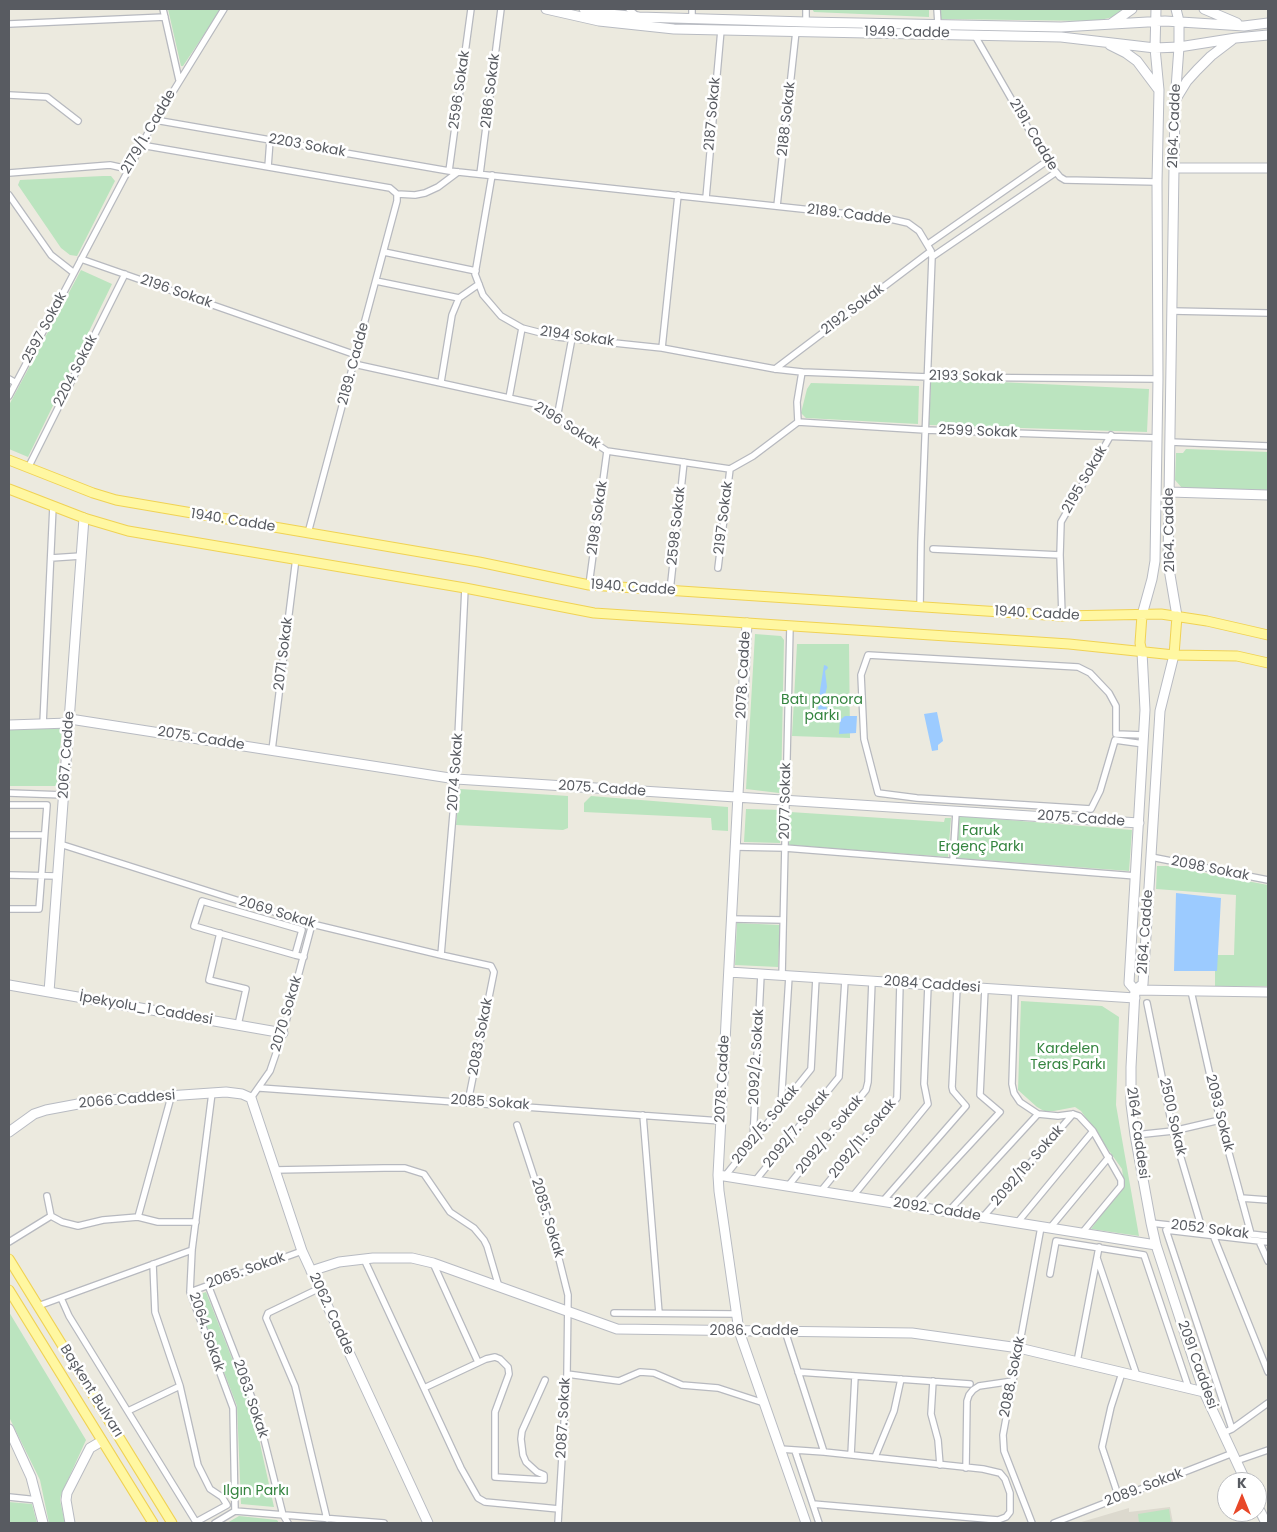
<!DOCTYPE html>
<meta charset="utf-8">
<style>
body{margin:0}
#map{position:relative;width:1277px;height:1532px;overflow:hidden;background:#eceadf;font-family:Poppins,sans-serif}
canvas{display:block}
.frame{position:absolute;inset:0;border:10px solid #585b61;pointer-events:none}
.north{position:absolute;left:1217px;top:1472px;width:50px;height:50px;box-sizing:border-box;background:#fff;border:1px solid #bcbdc0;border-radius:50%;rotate:0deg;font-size:14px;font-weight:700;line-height:20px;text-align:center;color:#585b61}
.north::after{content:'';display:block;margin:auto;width:18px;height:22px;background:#e84829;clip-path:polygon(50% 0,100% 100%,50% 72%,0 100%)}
</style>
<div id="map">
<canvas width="1277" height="1532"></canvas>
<div class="frame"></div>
<div class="north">K</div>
</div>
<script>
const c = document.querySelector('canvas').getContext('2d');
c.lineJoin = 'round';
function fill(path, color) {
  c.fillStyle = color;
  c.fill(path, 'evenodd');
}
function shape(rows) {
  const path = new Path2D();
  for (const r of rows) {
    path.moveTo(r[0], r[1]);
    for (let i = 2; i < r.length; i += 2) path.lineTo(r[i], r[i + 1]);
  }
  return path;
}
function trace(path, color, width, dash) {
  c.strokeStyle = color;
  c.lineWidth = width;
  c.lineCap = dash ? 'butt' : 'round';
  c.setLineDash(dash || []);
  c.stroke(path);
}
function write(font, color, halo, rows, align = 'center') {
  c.font = font + ' Poppins,sans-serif';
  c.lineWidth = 5;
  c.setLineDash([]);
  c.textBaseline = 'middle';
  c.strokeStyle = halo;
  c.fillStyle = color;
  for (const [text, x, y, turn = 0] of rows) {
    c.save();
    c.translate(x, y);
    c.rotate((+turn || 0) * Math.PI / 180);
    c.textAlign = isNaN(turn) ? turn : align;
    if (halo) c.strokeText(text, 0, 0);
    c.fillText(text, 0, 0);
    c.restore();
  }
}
const education = shape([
 [1170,1507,1173,1523,1078,1523,1129,1508,1129,1512]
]);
const green = shape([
 [168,9,221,9,183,66,181,66],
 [812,9,929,9,929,17,814,12],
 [939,9,1125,9,1113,17,1096,21,939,19],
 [103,176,111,176,115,181,77,256,70,255,61,248,18,185,20,180],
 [81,270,112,284,28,457,9,449,9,405],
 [934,379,1149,389,1147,432,929,425,931,381],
 [811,383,919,386,918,424,806,418,801,413,807,389],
 [1186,449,1268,452,1268,490,1182,488,1175,480,1176,453,1183,453],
 [755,634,781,636,784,640,781,792,779,793,746,789],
 [797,644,849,644,850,738,792,736],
 [62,728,57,786,9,786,9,730],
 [460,789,568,796,568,828,563,830,456,825],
 [591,796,728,807,728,831,712,830,711,818,584,812,584,803],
 [746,809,782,810,780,843,744,842],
 [790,812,944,822,945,818,951,818,948,857,789,845],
 [959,816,1132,830,1129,871,957,858],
 [1157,866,1167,866,1268,885,1268,986,1215,986,1215,955,1234,955,1236,895,1156,889],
 [737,923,780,925,778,967,735,965],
 [1021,1001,1102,1006,1119,1017,1116,1105,1139,1236,1091,1229,1124,1184,1122,1169,1081,1111,1075,1107,1054,1111,1044,1111,1037,1107,1018,1090],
 [206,1292,253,1412,274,1507,241,1504,237,1406,195,1296],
 [9,1312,86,1440,61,1495,60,1500,65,1523,49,1523,40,1480,9,1417],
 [9,1502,32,1504,37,1523,9,1523],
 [1169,1509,1171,1523,1139,1523,1138,1514],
 [239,1516,277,1520,279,1523,227,1523]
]);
const water = shape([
 [824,665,827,666,828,668,825,671,827,687,824,699,824,703,827,708,826,712,821,713,818,711,819,697],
 [937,712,943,741,938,745,938,750,932,751,924,714],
 [845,716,857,716,856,733,839,734,840,720],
 [1176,893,1221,898,1217,971,1174,971]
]);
const street = shape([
 [163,9,179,80],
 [629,9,637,16],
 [937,9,938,24],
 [692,20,692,9],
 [806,22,806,9],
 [9,24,165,17],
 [974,34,1047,161,1060,177,1065,180,1157,182],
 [9,95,47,97,78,121],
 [155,120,449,171,886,218,908,223,919,231,931,251,932,257,921,542,920,607],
 [141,145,390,188,397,194],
 [268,167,270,140],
 [449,171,471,9],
 [9,173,110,165,128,169],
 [480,174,501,9],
 [492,175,475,274,483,295,501,316,522,328,557,337,662,348,775,369,802,372,928,377,1158,379],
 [397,194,415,195,425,193,438,187,458,172],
 [9,195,51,255,74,273],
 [706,198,721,30],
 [777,206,796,31],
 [928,244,1047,161],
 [384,252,476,271],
 [932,257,1055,173],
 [81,259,356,355],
 [376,281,459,298],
 [1172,311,1268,313],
 [662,348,678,195],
 [354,364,536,404,607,451,730,469,753,456,798,422],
 [775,369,931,251],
 [9,379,16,383],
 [441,382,452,315,459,298,479,284],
 [9,396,150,129,224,9],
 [509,398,522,328],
 [557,418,572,338],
 [798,422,925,430,1157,438],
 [798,422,797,402,802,372],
 [1170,442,1268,446],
 [28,468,125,274],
 [308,533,397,201,397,194],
 [933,549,1060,555],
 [51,558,81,556],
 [718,568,730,469],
 [589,585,607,451],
 [670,591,684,462],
 [1062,616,1060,555,1061,522,1111,435],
 [43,724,53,506],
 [1144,744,1115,740,1100,791,1091,809,917,798,878,793,864,739,861,675,868,655,1078,667,1090,673,1109,693,1116,706,1116,734,1144,735],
 [272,750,296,558],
 [9,793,64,795],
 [9,805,47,805,39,909,9,909],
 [9,835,44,835],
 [60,844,312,924,441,955,491,966,494,972,468,1102],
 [735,847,785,848,1136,876],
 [1151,857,1268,880],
 [953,861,956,812],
 [9,875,58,876],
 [732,919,783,920],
 [220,933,209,980,246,989,238,1025],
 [295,955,302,930,202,901,194,926,295,955,304,957],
 [441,955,456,779,465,588],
 [782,976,790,626],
 [1015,990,1012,1084,1014,1093,1020,1102,1038,1114,1058,1116,1073,1114,1079,1116,1093,1131,1121,1180,1121,1186,1082,1233],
 [1191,991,1220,1120,1251,1234],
 [1147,1003,1173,1131,1202,1229],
 [260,1088,721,1121],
 [212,1093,192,1250,190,1292,233,1408,235,1511],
 [251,1098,270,1071,283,1033,312,924],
 [781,1106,789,976],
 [643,1115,659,1313],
 [517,1125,553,1235,568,1295,567,1374,558,1523],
 [1135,1135,1173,1131,1220,1120],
 [753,1140,761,974],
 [274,1170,384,1168,405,1168,424,1174,450,1212,474,1228,484,1240,487,1246,499,1287],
 [725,1176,811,1069,816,978],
 [755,1181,839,1077,845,980],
 [788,1186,866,1090,868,1082,872,981],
 [821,1191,897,1098,900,983],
 [47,1196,51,1216],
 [853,1196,928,1104,924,1084,928,985],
 [1241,1198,1268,1200],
 [883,1201,966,1106,953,1091,952,1087,957,987],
 [913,1206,1000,1112,980,1095,985,988],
 [948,1212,1038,1114],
 [138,1217,171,1097],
 [983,1217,1073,1114],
 [1017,1223,1093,1131],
 [1151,1223,1268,1236],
 [1050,1228,1109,1157],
 [1213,1235,1268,1372],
 [1259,1241,1268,1261],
 [9,1242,51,1216,62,1222,78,1226,103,1220,138,1217,158,1222,196,1222],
 [1097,1258,1137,1376],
 [364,1259,461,1468,478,1498,485,1502,559,1509],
 [433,1263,478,1362],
 [1050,1274,1056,1241,1144,1255,1189,1389],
 [208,1285,257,1411,283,1515,288,1523],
 [318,1289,268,1313,266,1318,295,1386,327,1519],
 [190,1292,302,1251],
 [61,1298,69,1316,196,1522,227,1505,222,1497,210,1489,198,1465,180,1386,155,1312,153,1264],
 [38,1306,192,1250],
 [614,1313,737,1314],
 [785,1331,824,1452],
 [1077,1362,1099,1247],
 [798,1372,970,1384],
 [567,1374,619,1381,640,1372,654,1373,682,1385,718,1388,764,1403],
 [933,1381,931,1414,938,1440,940,1465],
 [424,1388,486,1359,495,1357,500,1359,508,1367,509,1374,495,1412,495,1477,544,1480,544,1475,537,1472,526,1462,523,1455,521,1439,522,1431,545,1380],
 [128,1411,180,1386],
 [1232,1429,1166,1230,1268,1242],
 [1223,1433,1232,1429,1268,1403],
 [780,1449,824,1452,983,1469,1000,1473,1005,1479,1010,1493,1010,1512,1006,1517,998,1520,813,1504],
 [795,1451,819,1523],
 [851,1455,855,1376],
 [875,1457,894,1411,901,1379],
 [1236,1461,1268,1450],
 [966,1468,967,1401,969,1395,973,1390,979,1386,1013,1381],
 [9,1497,38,1500],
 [1119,1498,1102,1447,1111,1407,1122,1373],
 [215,1523,235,1511,384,1523],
 [1032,1523,1004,1451,1003,1435,1041,1227],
 [1054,1523,1233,1453]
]);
const secondary = shape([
 [546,9,599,21,674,29,1061,37,1155,48,1179,47,1236,38,1268,35],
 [584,9,599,13,639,17,806,22,1061,27,1165,21,1244,26,1268,23],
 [1176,9,1179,21,1179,47,1175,102,1168,563,1177,616],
 [1204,9,1237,23],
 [1112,23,1132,9],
 [1110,45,1126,53,1137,61,1158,89],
 [1176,99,1187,81,1197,70,1211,56,1232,40],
 [1174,168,1268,168],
 [1169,492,1268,495],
 [1142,615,1152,579,1155,561,1158,379,1157,182,1159,90,1155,48,1156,9],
 [747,623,718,1175,719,1191,739,1331,806,1523],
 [70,719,456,779,1139,823],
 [9,725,69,723],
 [729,972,1135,998],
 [9,985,283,1033],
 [1135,990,1131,1067,1131,1104,1135,1135,1151,1223,1156,1245,1204,1392,1246,1482],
 [1135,990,1129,983,1145,710,1142,652],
 [1135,990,1143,984,1160,711,1174,655],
 [1135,990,1268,992],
 [49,992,84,518],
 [9,1132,34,1114,46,1110,94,1101,226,1092,242,1094,251,1098,302,1251,428,1523],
 [718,1175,1156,1245],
 [311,1271,339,1262,373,1258,412,1258,433,1263,617,1329,912,1333,1019,1348,1204,1392],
 [9,1429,31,1477,43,1523],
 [1257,1505,1266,1523],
 [70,1523,66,1500,67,1493,90,1448,102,1441]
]);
const primary = shape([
 [9,460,93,493,116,500,479,562,589,585,1062,616,1161,614,1207,621,1268,635],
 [9,489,84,518,128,531,465,588,594,613,1069,644,1174,655,1237,656,1268,663],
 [1142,615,1140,643,1142,652],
 [1174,655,1177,616],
 [9,1259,172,1523],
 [9,1290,153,1523]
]);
const streetNames = [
 ["1949. Cadde",907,33,1],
 ["2596 Sokak",460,90,-82],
 ["2186 Sokak",491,91,-83],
 ["2187 Sokak",713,114,-85],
 ["2188 Sokak",787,119,-84],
 ["2164. Cadde",1175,126,-88],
 ["2179/1. Cadde",149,132,-60],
 ["2191. Cadde",1033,135,59],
 ["2203 Sokak",307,146,10],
 ["2189. Cadde",849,215,7],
 ["2196 Sokak",176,292,19],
 ["2192 Sokak",853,310,-37],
 ["2597 Sokak",45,328,-62],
 ["2194 Sokak",577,337,8],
 ["2189. Cadde",354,364,-75],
 ["2204 Sokak",76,371,-63],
 ["2193 Sokak",966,377,1],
 ["2196 Sokak",567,426,32],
 ["2599 Sokak",978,432,2],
 ["2195 Sokak",1085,480,-60],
 ["2198 Sokak",598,518,-82],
 ["2197 Sokak",724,518,-83],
 ["1940. Cadde",233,521,9],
 ["2598 Sokak",677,526,-84],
 ["2164. Cadde",1170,530,-91],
 ["1940. Cadde",633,588,4],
 ["1940. Cadde",1037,614,3],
 ["2071 Sokak",284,654,-83],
 ["2078. Cadde",744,675,-87],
 ["2075. Cadde",201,739,9],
 ["2067. Cadde",67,755,-86],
 ["2074 Sokak",456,772,-86],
 ["2075. Cadde",602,789,4],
 ["2077 Sokak",786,801,-89],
 ["2075. Cadde",1081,819,4],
 ["2098 Sokak",1210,869,11],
 ["2069 Sokak",277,913,17],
 ["2164. Cadde",1146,932,-86],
 ["2084 Caddesi",932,985,4],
 ["İpekyolu_1 Caddesi",146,1009,10],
 ["2070 Sokak",287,1014,-74],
 ["2083 Sokak",481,1037,-79],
 ["2092/2. Sokak",757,1057,-87],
 ["2078. Cadde",723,1079,-87],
 ["2066 Caddesi",127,1100,-5],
 ["2085 Sokak",490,1103,4],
 ["2093 Sokak",1219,1113,76],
 ["2500 Sokak",1172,1117,77],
 ["2092/5. Sokak",766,1125,-51],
 ["2092/7. Sokak",797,1129,-51],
 ["2164 Caddesi",1137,1133,82],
 ["2092/9. Sokak",830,1135,-51],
 ["2092/11. Sokak",863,1139,-51],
 ["2092/19. Sokak",1028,1166,-49],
 ["2092. Cadde",937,1210,9],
 ["2085. Sokak",547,1218,73],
 ["2052 Sokak",1210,1230,7],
 ["2065. Sokak",246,1271,-20],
 ["2062. Cadde",331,1314,65],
 ["2086. Cadde",754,1331],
 ["2064. Sokak",206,1332,71],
 ["2091 Caddesi",1197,1365,70],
 ["2088. Sokak",1013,1377,-79],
 ["Başkent Bulvarı",91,1391,58],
 ["2063. Sokak",250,1399,71],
 ["2087. Sokak",564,1418,-87],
 ["2089. Sokak",1144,1488,-21]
];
const parkNames = [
 ["Batı panora",822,700],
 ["parkı",822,716],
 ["Faruk",981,831],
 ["Ergenç Parkı",981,847],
 ["Kardelen",1068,1049],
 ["Teras Parkı",1068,1065],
 ["Ilgın Parkı",256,1491]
];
fill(education, '#dcd9ce');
fill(green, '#bbe4bf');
fill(water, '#9ccbff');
trace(street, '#b7b9bf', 8);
trace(secondary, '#b8bbc2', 11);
trace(primary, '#f0d254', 11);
trace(street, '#fff', 5.5);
trace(secondary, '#fff', 9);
trace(primary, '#fff7a1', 9);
write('14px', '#585b61', '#fff', streetNames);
write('14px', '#34843f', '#fff', parkNames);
</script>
